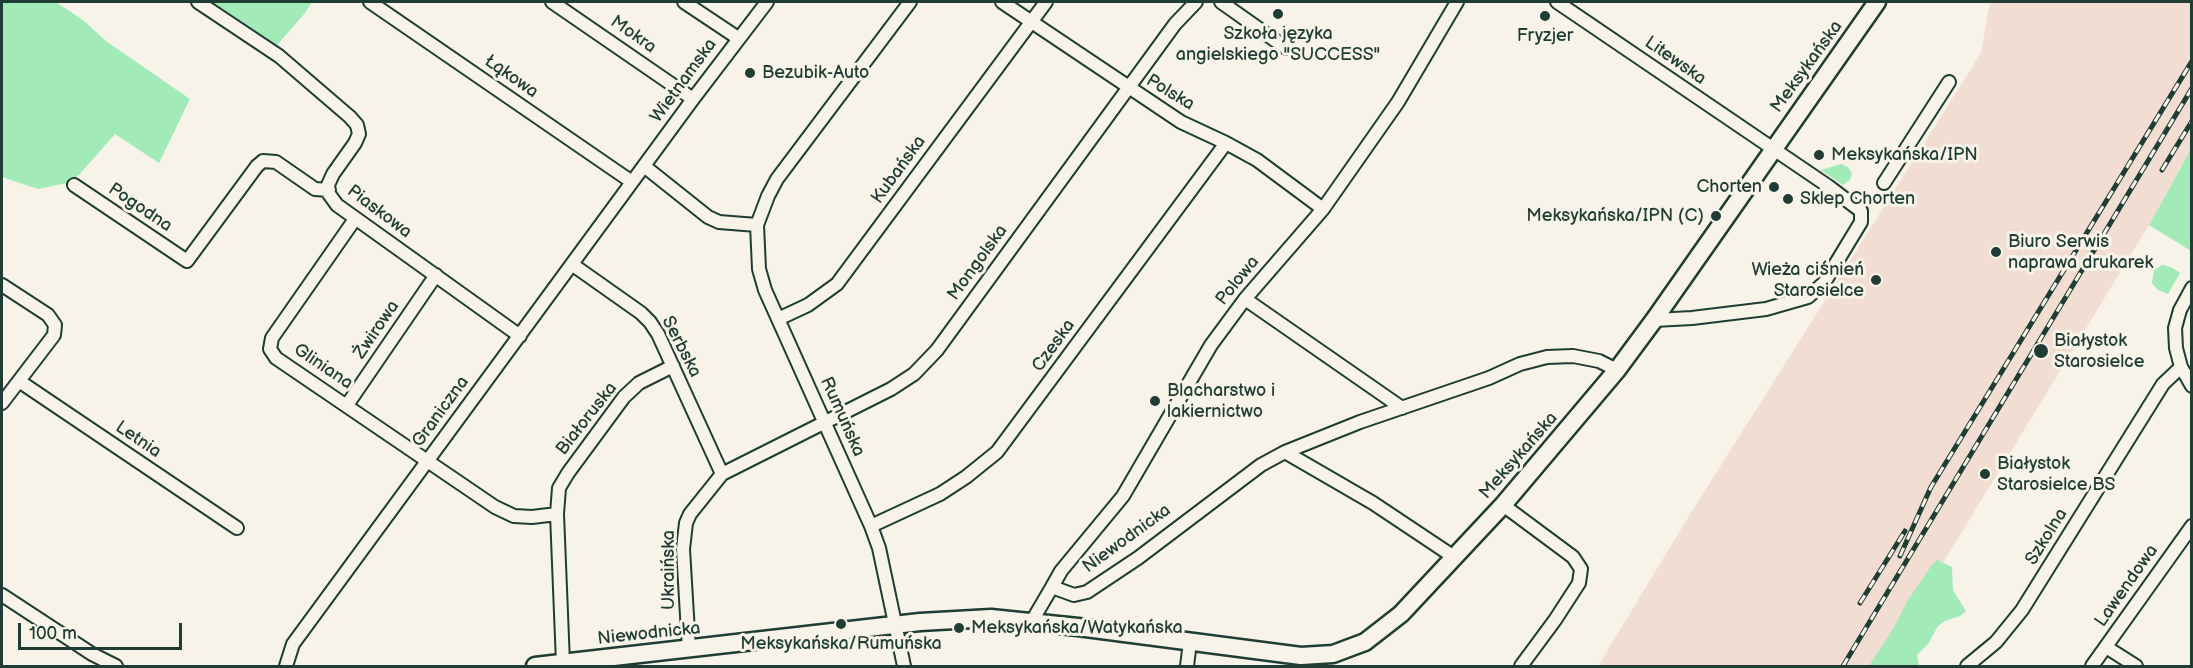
<!DOCTYPE html>
<meta charset="utf-8">
<style>
body{margin:0}
#map{position:relative;width:2193px;height:668px;overflow:hidden;background:#f7f3e8;font-family:"Balsamiq Sans",sans-serif}
canvas{display:block}
.frame{position:absolute;inset:0;border:3px solid #1f3d34;pointer-events:none}
.scale{position:absolute;left:18px;top:623px;width:164px;height:27px;box-sizing:border-box;border:3px solid #1f3d34;border-top:0;padding-left:8px;font-size:18px;line-height:21px;white-space:nowrap;color:#1f3d34;-webkit-text-stroke:4px #f7f3e8;paint-order:stroke}
</style>
<div id="map">
<canvas width="2193" height="668"></canvas>
<div class="frame"></div>
<div class="scale">100 m</div>
</div>
<script>
const c = document.querySelector('canvas').getContext('2d');
c.lineJoin = 'round';
function fill(path, color) {
  c.fillStyle = color;
  c.fill(path, 'evenodd');
}
function shape(rows) {
  const path = new Path2D();
  for (const r of rows) {
    path.moveTo(r[0], r[1]);
    for (let i = 2; i < r.length; i += 2) path.lineTo(r[i], r[i + 1]);
  }
  return path;
}
function trace(path, color, width, dash) {
  c.strokeStyle = color;
  c.lineWidth = width;
  c.lineCap = dash ? 'butt' : 'round';
  c.setLineDash(dash || []);
  c.stroke(path);
}
function write(font, color, halo, rows, align = 'center') {
  c.font = font + ' "Balsamiq Sans",sans-serif';
  c.lineWidth = 6;
  c.setLineDash([]);
  c.textBaseline = 'middle';
  c.strokeStyle = halo;
  c.fillStyle = color;
  for (const [text, x, y, turn = 0] of rows) {
    c.save();
    c.translate(x, y);
    c.rotate((+turn || 0) * Math.PI / 180);
    c.textAlign = isNaN(turn) ? turn : align;
    if (halo) c.strokeText(text, 0, 0);
    c.fillText(text, 0, 0);
    c.restore();
  }
}
const built = shape([
 [1990,2,2191,2,2191,149,2149,225,1902,630,1882,666,1598,666,1689,516,1981,53]
]);
const green = shape([
 [2,2,56,2,84,21,106,41,190,99,159,163,115,134,79,175,67,183,38,189,2,177],
 [212,2,312,2,305,13,277,45],
 [2191,149,2191,251,2149,225],
 [1841,164,1848,167,1852,173,1850,180,1843,185,1821,170],
 [2162,265,2171,267,2180,273,2168,294,2158,290,2152,283,2154,270],
 [1937,560,1952,567,1953,590,1966,611,1960,616,1945,621,1938,626,1928,644,1917,655,1919,666,1869,666,1893,629,1908,600,1931,566]
]);
const street = shape([
 [198,2,279,56,350,117,357,125,359,134,355,143,333,174,328,185,329,194,337,205,520,336],
 [370,2,632,182],
 [552,2,693,99],
 [684,2,738,38],
 [1002,2,1181,122,1226,143,1257,160,1323,209],
 [1221,2,1286,48],
 [1557,2,1828,186,1861,211,1861,222,1824,283,1808,297,1766,309,1692,318,1654,320],
 [644,166,708,217,719,222,757,225],
 [1884,183,1949,82],
 [74,185,187,261,257,166,263,161,276,162,315,189,329,190],
 [355,219,272,338,270,349,276,358,495,507,514,516,532,517,557,514],
 [573,265,641,313,650,322,658,334,722,474],
 [2,285,48,315,55,325,54,335,2,403],
 [2192,288,2180,310,2175,328,2176,348,2181,367,2192,386],
 [1245,299,1402,408],
 [778,319,808,305,837,284,1046,2],
 [19,381,237,528],
 [347,405,436,275],
 [1285,452,1373,503,1454,557],
 [1503,505,1573,557,1581,569,1579,583,1555,620,1521,666],
 [871,526,940,494,966,477,997,452,1226,143],
 [1052,587,1061,571,1123,496,1211,345,1245,299,1323,209,1398,102,1457,2],
 [2,595,92,654,116,666],
 [1032,621,1052,587,1074,595,1087,592,1138,558,1261,465,1285,452,1360,422,1489,378,1520,364,1547,357,1573,356,1599,361,1617,370],
 [2106,647,2136,666],
 [689,649,683,549,686,523,690,514,722,474,891,389,914,374,937,350,1175,24,1196,2],
 [563,663,557,514,559,488,568,473,624,397,639,383,673,366],
 [286,666,293,644,693,99,767,2],
 [904,666,879,548,871,526,765,290,759,269,757,225,768,196,777,179,910,2],
 [1187,666,1190,642],
 [1967,666,1996,642,2022,610,2163,384,2181,367],
 [2092,666,2192,526]
]);
const secondary = shape([
 [535,666,920,622,991,618,1078,627,1301,656,1333,654,1365,642,1401,614,1503,505,1617,370,1654,320,1877,2]
]);
const rail = shape([
 [2162,170,2192,121],
 [1900,556,1931,487,2192,61],
 [1860,603,1905,531],
 [1843,666,2192,88]
]);
const markers = [
 [1278,14,6,"#1f3d34"],
 [1545,16,6,"#1f3d34"],
 [750,73,6,"#1f3d34"],
 [1819,155,6,"#1f3d34"],
 [1774,187,6,"#1f3d34"],
 [1788,199,6,"#1f3d34"],
 [1716,216,6,"#1f3d34"],
 [1996,252,6,"#1f3d34"],
 [1876,280,6,"#1f3d34"],
 [2041,351,8,"#1f3d34"],
 [1155,401,6,"#1f3d34"],
 [1985,474,6,"#1f3d34"],
 [841,624,6,"#1f3d34"],
 [959,628,6,"#1f3d34"]
];
const poiNames = [
 ["Szkoła języka",1278,34,"center"],
 ["angielskiego \"SUCCESS\"",1278,55,"center"],
 ["Fryzjer",1545,36,"center"],
 ["Bezubik-Auto",762,73],
 ["Meksykańska/IPN",1831,155],
 ["Chorten",1762,187,"right"],
 ["Sklep Chorten",1800,199],
 ["Meksykańska/IPN (C)",1704,216,"right"],
 ["Biuro Serwis",2008,242],
 ["naprawa drukarek",2008,263],
 ["Wieża ciśnień",1864,270,"right"],
 ["Starosielce",1864,291,"right"],
 ["Białystok",2054,341],
 ["Starosielce",2054,362],
 ["Blacharstwo i",1167,391],
 ["lakiernictwo",1167,412],
 ["Białystok",1997,464],
 ["Starosielce BS",1997,485],
 ["Meksykańska/Watykańska",971,628],
 ["Meksykańska/Rumuńska",841,644,"center"]
];
const streetNames = [
 ["Mokra",633,35,35],
 ["Litewska",1675,61,35],
 ["Meksykańska",1807,67,-54],
 ["Łąkowa",511,77,35],
 ["Wietnamska",684,81,-54],
 ["Polska",1170,93,31],
 ["Kubańska",899,170,-54],
 ["Pogodna",140,208,34],
 ["Piaskowa",379,212,37],
 ["Mongolska",978,263,-54],
 ["Polowa",1238,281,-51],
 ["Żwirowa",377,330,-56],
 ["Czeska",1054,346,-54],
 ["Serbska",681,347,63],
 ["Gliniana",323,367,34],
 ["Graniczna",441,412,-54],
 ["Rumuńska",842,417,66],
 ["Białoruska",587,419,-52],
 ["Letnia",138,440,34],
 ["Meksykańska",1519,456,-49],
 ["Szkolna",2047,537,-58],
 ["Niewodnicka",1127,539,-36],
 ["Ukraińska",669,570,-90],
 ["Lawendowa",2127,586,-55],
 ["Niewodnicka",649,634,-6]
];
fill(built, '#f2ddd3');
fill(green, '#a2ebb9');
trace(street, '#1f3d34', 16);
trace(secondary, '#1f3d34', 21);
trace(street, '#f7f3e8', 12);
trace(secondary, '#f7f3e8', 16);
trace(rail, '#1f3d34', 5);
trace(rail, '#f7f3e8', 3, [9]);
for (const [x, y, r, color] of markers) {
  const dot = new Path2D();
  dot.arc(x, y, r, 0, 2 * Math.PI);
  c.fillStyle = color;
  c.fill(dot);
  trace(dot, '#f7f3e8', 2);
}
write('18px', '#1f3d34', '#f7f3e8', poiNames, 'left');
write('18px', '#1f3d34', '#f7f3e8', streetNames);
</script>
